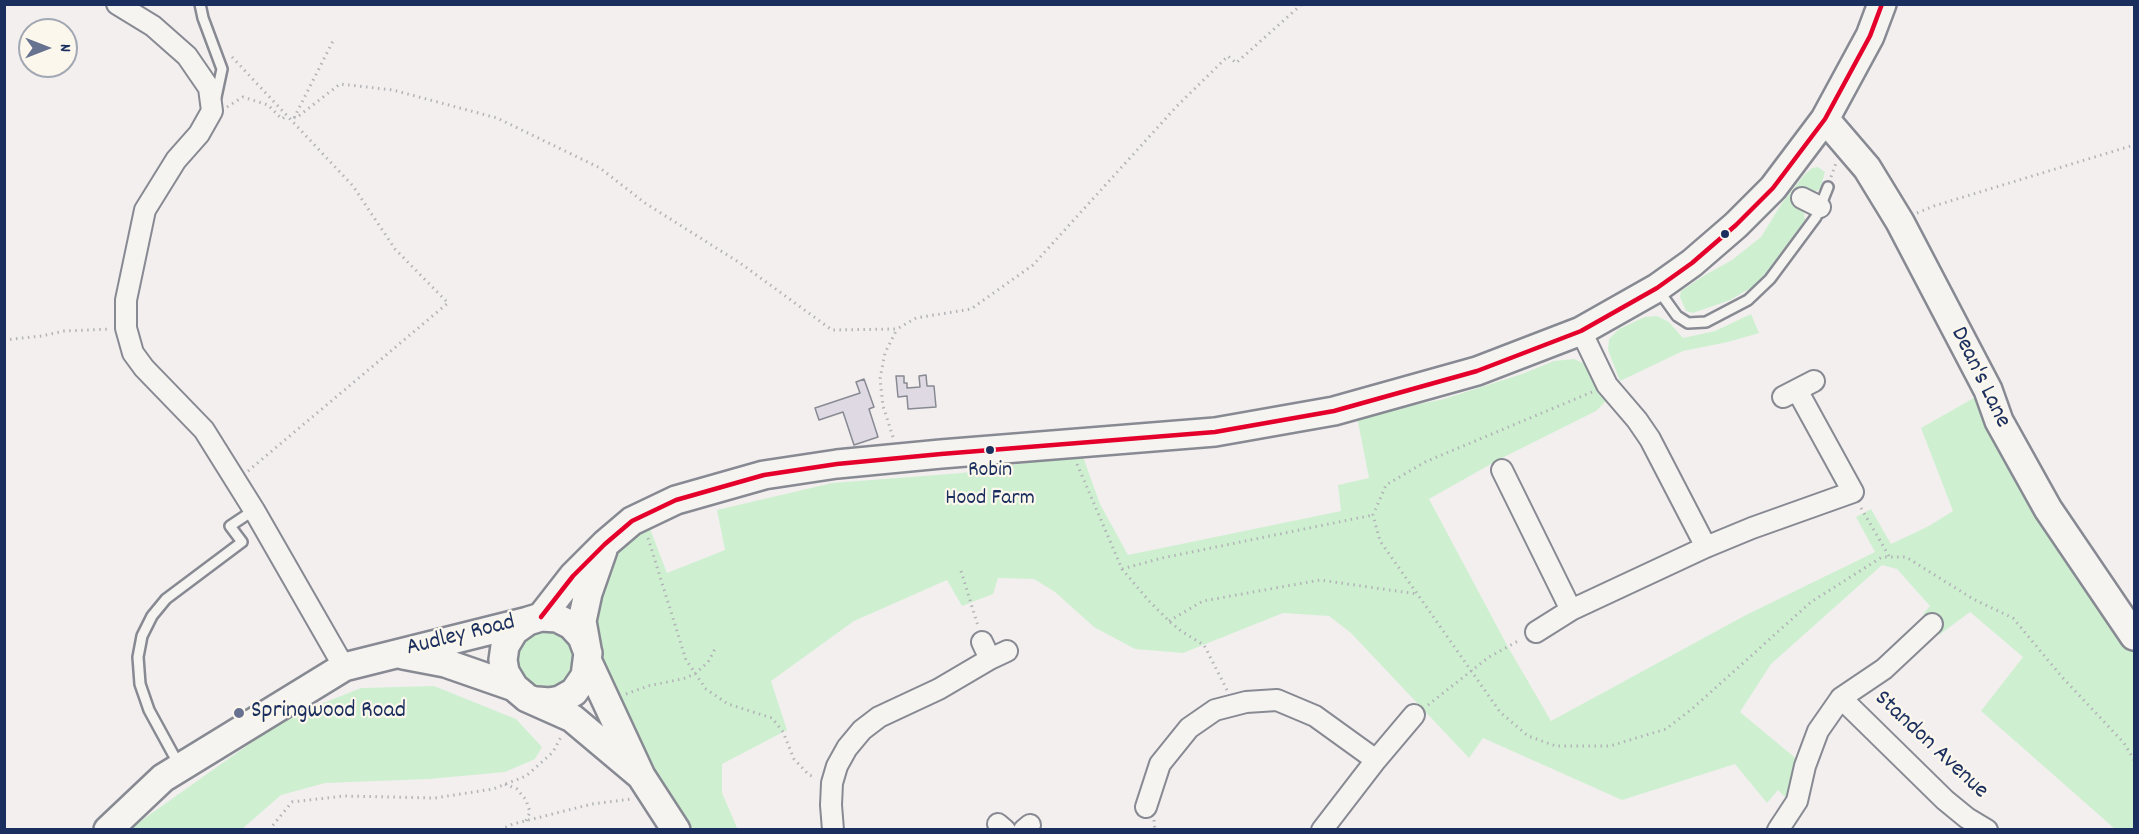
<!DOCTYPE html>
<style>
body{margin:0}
#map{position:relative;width:2139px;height:834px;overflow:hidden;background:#f3efef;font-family:Dekko,sans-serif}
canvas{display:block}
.frame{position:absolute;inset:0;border:6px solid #1b2f5e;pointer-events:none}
.north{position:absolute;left:18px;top:18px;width:60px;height:60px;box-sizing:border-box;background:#fbf7ec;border:2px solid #a1a7b3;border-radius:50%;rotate:90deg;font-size:16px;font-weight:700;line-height:24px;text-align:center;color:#1b2f5e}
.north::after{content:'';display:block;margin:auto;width:21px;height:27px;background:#677291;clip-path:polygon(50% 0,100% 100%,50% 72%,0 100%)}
</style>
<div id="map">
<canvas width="2139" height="834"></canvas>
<div class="frame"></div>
<div class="north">N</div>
</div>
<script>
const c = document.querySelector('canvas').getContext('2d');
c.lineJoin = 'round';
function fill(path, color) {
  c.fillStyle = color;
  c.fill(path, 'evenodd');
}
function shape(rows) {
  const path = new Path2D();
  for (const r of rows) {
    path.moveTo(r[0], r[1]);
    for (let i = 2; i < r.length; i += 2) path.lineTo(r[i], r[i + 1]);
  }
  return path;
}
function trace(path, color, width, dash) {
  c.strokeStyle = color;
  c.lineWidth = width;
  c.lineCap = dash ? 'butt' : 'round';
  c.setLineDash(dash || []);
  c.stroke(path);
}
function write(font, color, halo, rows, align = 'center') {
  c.font = font + ' Dekko,sans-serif';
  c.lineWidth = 4.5;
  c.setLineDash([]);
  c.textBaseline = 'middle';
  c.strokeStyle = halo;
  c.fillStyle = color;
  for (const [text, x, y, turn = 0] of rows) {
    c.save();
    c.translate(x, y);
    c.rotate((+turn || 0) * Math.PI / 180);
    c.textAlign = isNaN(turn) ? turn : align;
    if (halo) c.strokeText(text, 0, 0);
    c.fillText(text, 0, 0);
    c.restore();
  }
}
const green = shape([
 [1818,167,1825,172,1820,189,1814,192,1805,191,1796,203,1804,213,1805,220,1765,274,1754,286,1730,300,1693,313,1686,311,1680,297,1681,291,1705,275,1732,260,1761,237,1782,203,1805,174,1812,168],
 [1751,314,1759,333,1728,342,1683,351,1620,381,1608,350,1609,339,1619,329,1645,317,1657,316,1669,322,1683,338,1715,331],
 [1574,359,1585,364,1595,384,1596,382,1607,400,1596,411,1498,460,1429,499,1508,647,1551,721,1746,615,1875,552,1856,517,1871,509,1891,544,1929,526,1953,511,1921,428,1979,395,2134,645,2134,829,2115,829,1981,711,2023,657,1970,612,1939,635,1923,614,1930,606,1897,569,1882,565,1771,664,1740,712,1805,766,1794,806,1778,790,1767,803,1735,764,1622,800,1483,738,1469,758,1351,633,1329,616,1283,613,1183,653,1135,649,1094,627,1055,592,1034,579,998,578,993,594,962,606,947,580,854,621,771,681,787,730,722,764,722,793,738,830,690,829,642,757,597,649,593,621,609,563,630,535,647,521,667,573,725,550,717,510,832,483,962,473,1082,454,1100,504,1128,555,1341,511,1338,485,1369,478,1357,417,1444,399,1522,374,1554,361],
 [554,628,577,649,571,680,553,691,531,687,518,673,516,653,519,643,535,630],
 [434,686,516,719,542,747,535,759,505,772,429,779,325,783,281,795,242,829,128,830,286,718,361,688]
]);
const building = shape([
 [926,375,927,386,934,386,936,407,908,409,907,396,898,397,896,376,904,376,904,383,907,383,907,388,920,387,919,376,926,375],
 [864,379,874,407,869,409,878,437,854,445,843,412,819,420,815,408,860,393,856,382,864,379]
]);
const path = shape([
 [232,57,353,186,395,249,448,303,248,471],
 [227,107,243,97,268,105,282,119,286,116],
 [294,117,296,118,340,84,393,90,497,118,600,168,645,203,740,263,832,330,897,329,916,318,971,309,1033,265,1177,106,1228,56,1236,63,1302,4],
 [294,118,334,39],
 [1831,177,1836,163],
 [1917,213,1934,206,2134,145],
 [4,340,42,336,64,331,110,329],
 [1592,392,1425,462,1386,485,1373,515,1380,541,1430,612,1500,712,1528,736,1556,746,1610,746,1666,729,1693,708,1811,602,1882,557,1906,557,1973,599,2013,618,2062,677,2124,743,2134,760],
 [893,437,883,406,880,379,885,353,897,329],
 [1077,464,1122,569,1149,601,1169,621,1181,631,1204,645,1227,690],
 [1861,508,1889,556],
 [648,538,686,660,706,689,728,704,772,718,783,732,794,759,809,775,815,777],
 [1122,569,1162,558,1373,515],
 [961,571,978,626],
 [1169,621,1203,601,1320,580,1417,594],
 [626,694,648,686,686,678,696,673,708,662,716,647],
 [1428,705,1489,657,1520,640],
 [505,784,517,789,526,800,530,812,526,821],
 [1154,820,1155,830],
 [269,830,292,802,344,796,435,798,493,789,526,776,553,752,562,735],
 [500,830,513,824,592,804,632,799]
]);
const lane = shape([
 [200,4,203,18,222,69,216,97],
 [1659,291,1677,316,1688,323,1706,322,1748,300,1770,279,1816,217,1828,187],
 [179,765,149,710,140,684,138,657,142,636,152,616,166,599,242,542,230,526,254,510]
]);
const street = shape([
 [117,4,153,26,187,56,209,88,212,111,199,134,176,160,145,210,126,300,126,328,133,353,144,368,204,430,254,510,344,667],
 [1802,198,1820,207],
 [1581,331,1607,385,1637,420,1650,439,1706,547],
 [1783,397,1814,381],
 [1502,470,1571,610],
 [1536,632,1571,610,1706,547,1752,528,1853,492,1797,390],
 [982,642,990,659],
 [1841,698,1945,800,1967,818,1987,830],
 [1146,807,1160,764,1189,728,1215,710,1246,702,1277,700,1315,716,1376,760],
 [998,824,1005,830],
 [833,830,831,805,832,783,837,766,847,748,862,730,879,717,939,689,990,659,1007,651],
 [1024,830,1030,825],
 [1322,830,1376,760,1414,715],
 [1778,830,1797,801,1805,766,1818,731,1841,698,1884,669,1932,624]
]);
const secondary = shape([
 [1825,119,1867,168,1900,222,1988,390,1999,421,2048,509,2134,636],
 [541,617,573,576,605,544,632,521,676,500,764,475,837,464,941,454,1215,432,1334,411,1477,371,1581,331,1657,288,1692,263,1736,225,1773,188,1825,119,1870,36,1882,4],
 [587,649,582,621,588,593,603,550],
 [403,655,445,663,514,687],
 [588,662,641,776,676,830],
 [537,701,550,702,560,700,574,692,585,676,588,653,582,637,571,625,557,618,541,617,528,621,514,631,505,646,503,660,505,672,514,687,527,698,572,718,641,776],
 [108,830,163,778,344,667,528,621]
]);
const bus1 = shape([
 [541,617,573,576,605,544,632,521,676,500,764,475,837,464,941,454,1215,432,1334,411,1477,371,1581,331,1657,288,1692,263,1736,225,1773,188,1825,119,1870,36,1882,4]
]);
const markers = [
 [1725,234,5,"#1b2f5e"],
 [990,450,5,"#1b2f5e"],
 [239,713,6,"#677291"]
];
const busNames = [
 ["Robin",990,472],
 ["Hood Farm",990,500]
];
const streetNames = [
 ["Dean's Lane",1979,378,64],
 ["Audley Road",461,637,-14],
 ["Standon Avenue",1930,746,43]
];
const poiNames = [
 ["Springwood Road",251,713]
];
fill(green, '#cef0d1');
fill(building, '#ded9e2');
trace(building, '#888a93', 1.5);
trace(lane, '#888a93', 14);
trace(street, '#888a93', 24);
trace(secondary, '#888a93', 32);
trace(path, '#b2b4b7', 3, [1.5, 4.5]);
trace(lane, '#f6f4f1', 9);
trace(street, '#f6f4f1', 20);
trace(secondary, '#f6f4f1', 27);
trace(bus1, '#e4002b', 4.5);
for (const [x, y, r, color] of markers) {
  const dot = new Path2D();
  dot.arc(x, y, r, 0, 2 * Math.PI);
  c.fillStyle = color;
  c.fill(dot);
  trace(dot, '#fbf7ec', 2);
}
write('22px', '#1b2f5e', '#fbf7ec', busNames);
write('24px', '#1b2f5e', '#fbf7ec', streetNames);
write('24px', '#1b2f5e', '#fbf7ec', poiNames, 'left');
</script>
